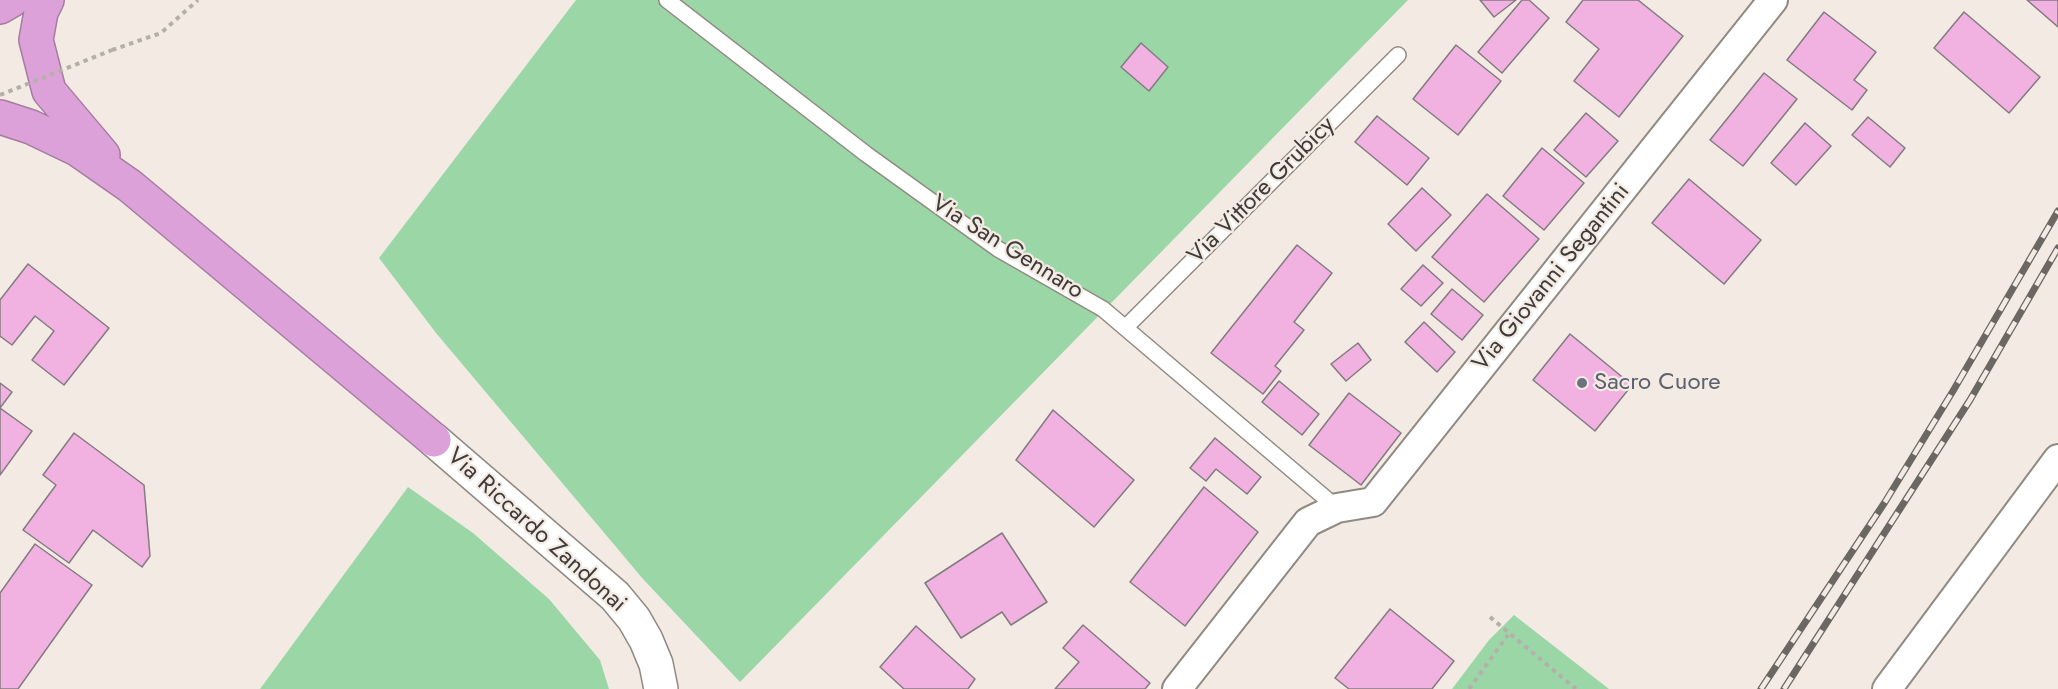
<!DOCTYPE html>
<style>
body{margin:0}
canvas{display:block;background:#f3ebe3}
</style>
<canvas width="2058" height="689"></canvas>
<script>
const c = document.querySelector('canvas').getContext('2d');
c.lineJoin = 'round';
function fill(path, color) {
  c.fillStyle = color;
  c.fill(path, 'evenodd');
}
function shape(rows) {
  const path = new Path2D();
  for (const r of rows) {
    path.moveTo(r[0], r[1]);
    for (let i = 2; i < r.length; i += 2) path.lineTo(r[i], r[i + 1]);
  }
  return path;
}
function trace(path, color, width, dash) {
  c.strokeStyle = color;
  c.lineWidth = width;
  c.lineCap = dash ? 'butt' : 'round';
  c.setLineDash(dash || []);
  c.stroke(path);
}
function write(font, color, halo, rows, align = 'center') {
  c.font = font + ' Jost,sans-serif';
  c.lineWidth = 4.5;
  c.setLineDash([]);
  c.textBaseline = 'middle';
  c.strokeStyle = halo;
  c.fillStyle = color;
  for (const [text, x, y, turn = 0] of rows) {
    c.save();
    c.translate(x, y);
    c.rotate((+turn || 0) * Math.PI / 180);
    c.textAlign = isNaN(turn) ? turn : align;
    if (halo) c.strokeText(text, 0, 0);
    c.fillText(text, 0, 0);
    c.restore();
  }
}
const green = shape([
 [576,0,1408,0,740,682,643,579,436,333,379,258],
 [408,487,473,533,549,599,600,660,609,689,260,689],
 [1514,615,1609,689,1452,689,1489,640]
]);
const building = shape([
 [1480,0,1516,0,1494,17,1480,0],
 [1522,0,1529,0,1549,18,1502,73,1478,52,1522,0],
 [1583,0,1638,0,1683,36,1619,117,1574,81,1599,49,1566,22,1583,0],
 [2027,0,2058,0,2058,27,2027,0],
 [1824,12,1876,52,1854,80,1867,90,1852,110,1787,60,1824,12],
 [1964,12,2040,77,2009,113,1934,48,1964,12],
 [1141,43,1168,67,1149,91,1121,67,1141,43],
 [1456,45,1501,81,1458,135,1413,99,1456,45],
 [1764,73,1797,99,1743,166,1710,140,1764,73],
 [1586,113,1618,141,1586,177,1554,150,1586,113],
 [1377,116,1429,158,1407,185,1355,142,1377,116],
 [1868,117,1905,148,1890,167,1852,135,1868,117],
 [1805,123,1831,146,1796,185,1771,163,1805,123],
 [1542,148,1584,183,1544,230,1503,196,1542,148],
 [1689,179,1761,240,1724,284,1652,223,1689,179],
 [1422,188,1451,215,1416,251,1388,224,1422,188],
 [1487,194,1539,239,1484,302,1432,257,1487,194],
 [1297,245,1332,273,1294,322,1304,330,1275,366,1281,371,1263,394,1211,353,1297,245],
 [28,264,109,328,64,385,32,360,54,331,35,316,12,345,0,336,0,300,28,264],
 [1423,265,1443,283,1421,306,1401,289,1423,265],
 [1452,289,1483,315,1462,340,1431,314,1452,289],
 [1424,322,1455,352,1437,372,1405,342,1424,322],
 [1570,334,1632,385,1595,431,1533,380,1570,334],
 [1358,343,1371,360,1346,381,1331,364,1358,343],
 [1279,381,1319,414,1302,435,1262,402,1279,381],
 [0,383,12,392,0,408,32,431,0,475,0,383],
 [1349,393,1401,433,1361,485,1309,445,1349,393],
 [1053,410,1134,480,1094,527,1016,460,1053,410],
 [74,433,144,485,150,556,142,567,93,530,69,563,23,530,56,485,43,475,74,433],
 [1215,438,1261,477,1247,494,1216,469,1206,481,1190,468,1215,438],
 [1204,487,1258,532,1185,626,1130,582,1204,487],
 [1002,533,1047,602,1011,625,1002,612,961,638,925,583,1002,533],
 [35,544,92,585,18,689,0,689,0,593,35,544],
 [1390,609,1454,661,1432,689,1349,689,1335,678,1390,609],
 [1083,625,1150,683,1145,689,1055,689,1079,662,1063,648,1083,625],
 [916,626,975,679,968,689,904,689,880,667,916,626]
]);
const path = shape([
 [112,50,161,33,198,0],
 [1490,617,1576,689],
 [1469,689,1508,635]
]);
const lane = shape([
 [667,0,866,154,998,249,1103,309,1337,508],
 [1125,328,1398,55]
]);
const street = shape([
 [1177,689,1308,522,1337,508,1373,502,1773,0],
 [1887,689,2058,459]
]);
const secondary = shape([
 [434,440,615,596,634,619,646,640,656,664,661,689]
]);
const highway = shape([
 [47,0,41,12,36,40,49,91,103,155],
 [0,7,12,0],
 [0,117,31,127,77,149,130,186,434,440]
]);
const rail = shape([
 [1761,689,1885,502,1953,391,2058,211],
 [1784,689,1970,400,2058,248]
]);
const pathBridge = shape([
 [0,95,112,50]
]);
const markers = [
 [1582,383,6,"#6b7280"]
];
const streetNames = [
 ["Via Vittore Grubicy",1262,191,-45],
 ["Via San Gennaro",1007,248,32],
 ["Via Giovanni Segantini",1552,278,-51],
 ["Via Riccardo Zandonai",536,531,42]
];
const worshipNames = [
 ["Sacro Cuore",1594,383]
];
fill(green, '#9bd7a6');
fill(building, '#f2b2e1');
trace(building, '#837b81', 1.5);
trace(lane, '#918a82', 18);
trace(street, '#918a82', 32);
trace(secondary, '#918a82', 36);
trace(highway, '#a57da1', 36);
trace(path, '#b5afa8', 4, [4.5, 4.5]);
trace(lane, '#fff', 15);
trace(street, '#fff', 28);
trace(secondary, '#fff', 33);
trace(highway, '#dca1d9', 33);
trace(rail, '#6b6763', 7);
trace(rail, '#f3ebe3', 4.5, [14]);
trace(pathBridge, '#b5afa8', 4, [4.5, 4.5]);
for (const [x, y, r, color] of markers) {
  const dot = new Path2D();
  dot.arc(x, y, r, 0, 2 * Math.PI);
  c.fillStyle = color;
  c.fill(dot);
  trace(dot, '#f3ebe3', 2);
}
write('24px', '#3e3b38', '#f3ebe3', streetNames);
write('24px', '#5b616d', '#f3ebe3', worshipNames, 'left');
</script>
